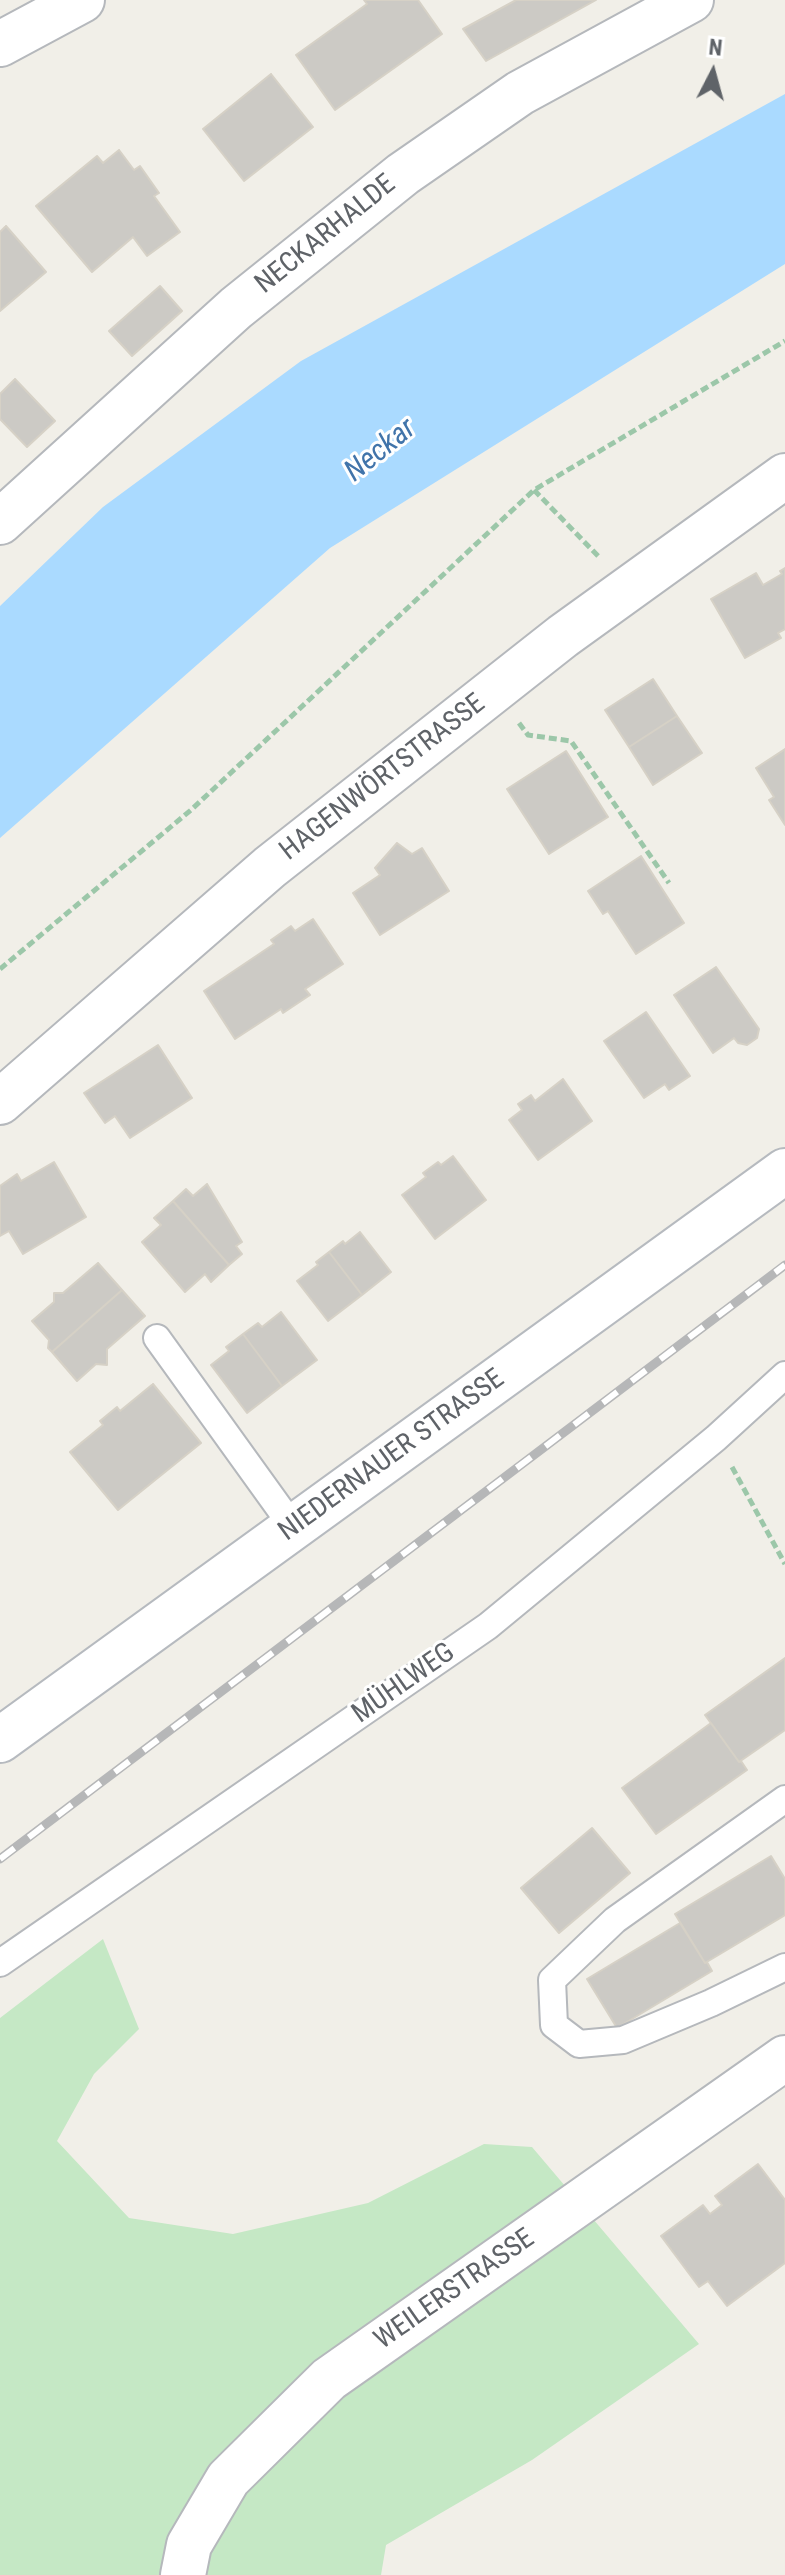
<!DOCTYPE html>
<meta charset="utf-8">
<style>
body{margin:0}
#map{position:relative;width:785px;height:2575px;overflow:hidden;background:#f1efe8;font-family:"Roboto Condensed",sans-serif}
canvas{display:block}
.north{position:absolute;left:673px;top:32px;width:80px;height:80px;-webkit-text-stroke:6px #fff;paint-order:stroke;rotate:6deg;font-size:22px;font-weight:700;line-height:32px;text-align:center;color:#5f6368}
.north::after{content:'';display:block;margin:auto;width:28px;height:36px;background:#5f6368;clip-path:polygon(50% 0,100% 100%,50% 72%,0 100%)}
</style>
<div id="map">
<canvas width="785" height="2575"></canvas>
<div class="north">N</div>
</div>
<script>
const c = document.querySelector('canvas').getContext('2d');
c.lineJoin = 'round';
function fill(path, color) {
  c.fillStyle = color;
  c.fill(path, 'evenodd');
}
function shape(rows) {
  const path = new Path2D();
  for (const r of rows) {
    path.moveTo(r[0], r[1]);
    for (let i = 2; i < r.length; i += 2) path.lineTo(r[i], r[i + 1]);
  }
  return path;
}
function trace(path, color, width, dash) {
  c.strokeStyle = color;
  c.lineWidth = width;
  c.lineCap = dash ? 'butt' : 'round';
  c.setLineDash(dash || []);
  c.stroke(path);
}
function write(font, color, halo, rows, align = 'center') {
  c.font = font + ' "Roboto Condensed",sans-serif';
  c.lineWidth = 6;
  c.setLineDash([]);
  c.textBaseline = 'middle';
  c.strokeStyle = halo;
  c.fillStyle = color;
  for (const [text, x, y, turn = 0] of rows) {
    c.save();
    c.translate(x, y);
    c.rotate((+turn || 0) * Math.PI / 180);
    c.textAlign = isNaN(turn) ? turn : align;
    if (halo) c.strokeText(text, 0, 0);
    c.fillText(text, 0, 0);
    c.restore();
  }
}
const green = shape([
 [103,1939,139,2029,94,2074,57,2141,129,2218,233,2234,368,2203,484,2144,532,2147,699,2344,532,2460,386,2545,381,2575,0,2575,0,2018]
]);
const water = shape([
 [785,94,785,264,330,548,0,838,0,606,103,507,301,361]
]);
const building = shape([
 [364,0,418,0,442,34,335,110,296,55,367,4,364,0],
 [516,0,596,0,486,61,463,29,516,0],
 [271,74,313,127,244,181,203,129,271,74],
 [119,150,134,170,140,166,159,193,154,196,180,232,147,256,133,237,92,272,36,206,97,156,103,163,119,150],
 [6,226,46,272,0,311,0,232,6,226],
 [160,286,182,311,132,356,109,331,160,286],
 [15,379,55,421,27,447,0,419,0,394,15,379],
 [785,568,785,629,778,633,781,638,745,658,711,599,756,573,763,585,782,574,780,571,785,568],
 [653,679,677,716,629,747,605,710,653,679],
 [677,716,702,753,653,785,629,747,677,716],
 [785,749,785,825,769,800,774,797,756,768,785,749],
 [566,751,608,817,549,854,507,789,566,751],
 [397,843,412,854,422,848,449,891,380,935,353,893,380,875,375,868,397,843],
 [641,856,684,923,636,954,608,911,603,914,588,891,641,856],
 [313,919,343,964,305,989,310,995,283,1013,281,1009,235,1039,204,991,274,944,271,940,291,926,295,931,313,919],
 [716,967,759,1029,757,1038,747,1045,738,1043,734,1038,713,1053,674,995,716,967],
 [646,1012,690,1076,669,1090,665,1084,644,1098,604,1041,646,1012],
 [158,1045,192,1098,130,1138,115,1116,105,1123,84,1093,158,1045],
 [563,1079,592,1121,538,1160,509,1120,522,1110,518,1104,531,1095,535,1101,563,1079],
 [453,1156,486,1200,435,1239,402,1195,426,1177,423,1173,438,1162,441,1165,453,1156],
 [54,1162,86,1217,23,1254,9,1231,0,1236,0,1186,17,1174,21,1181,54,1162],
 [207,1184,242,1242,236,1246,242,1254,229,1265,173,1201,186,1189,193,1196,207,1184],
 [173,1201,229,1265,211,1282,205,1274,185,1292,142,1242,161,1225,154,1218,173,1201],
 [360,1232,391,1272,362,1295,329,1252,343,1241,345,1244,360,1232],
 [329,1252,362,1295,328,1321,297,1281,318,1265,316,1262,329,1252],
 [98,1263,122,1290,52,1352,48,1348,49,1340,32,1321,54,1302,54,1293,63,1293,98,1263],
 [122,1290,145,1316,107,1349,107,1365,96,1364,77,1381,52,1352,122,1290],
 [281,1312,317,1360,282,1386,243,1334,258,1323,262,1327,281,1312],
 [243,1334,282,1386,247,1413,211,1365,229,1351,226,1347,243,1334],
 [153,1384,201,1443,118,1510,70,1452,103,1425,100,1421,117,1407,120,1411,153,1384],
 [785,1658,785,1730,739,1762,705,1715,785,1658],
 [711,1723,739,1762,741,1761,747,1770,656,1834,622,1788,711,1723],
 [592,1828,630,1873,559,1933,521,1888,592,1828],
 [771,1856,785,1879,785,1915,705,1963,675,1914,771,1856],
 [680,1923,705,1963,707,1962,712,1971,617,2028,587,1979,680,1923],
 [758,2164,785,2200,785,2263,727,2306,708,2281,699,2287,661,2236,703,2205,710,2214,722,2205,715,2196,758,2164]
]);
const path = shape([
 [534,490,600,558],
 [519,723,528,735,571,741,669,883],
 [0,969,191,810,534,490,785,341],
 [732,1467,785,1564]
]);
const service = shape([
 [157,1338,293,1527],
 [785,1799,615,1920,552,1980,554,2025,579,2044,623,2040,711,2003,785,1967],
 [0,1963,488,1626,716,1438,785,1375]
]);
const minor = shape([
 [0,522,236,308,403,174,520,93,691,0],
 [0,1102,270,867,563,636,785,476],
 [183,2575,189,2545,228,2479,329,2379,785,2058]
]);
const tertiary = shape([
 [0,44,82,0]
]);
const secondary = shape([
 [0,1740,785,1171]
]);
const rail = shape([
 [0,1859,785,1265]
]);
const streetNames = [
 ["NECKARHALDE",326,235,-39],
 ["HAGENWÖRTSTRASSE",383,778,-38],
 ["NIEDERNAUER STRASSE",392,1456,-36],
 ["MÜHLWEG",404,1684,-35],
 ["WEILERSTRASSE",455,2290,-35]
];
const waterNames = [
 ["Neckar",381,451,-39]
];
fill(green, '#c5e8c5');
fill(water, '#aadaff');
fill(building, '#cccac5');
trace(building, '#d6d1c6', 2);
trace(service, '#b5b8bc', 30);
trace(minor, '#b5b8bc', 48);
trace(tertiary, '#b5b8bc', 48);
trace(secondary, '#b6babf', 48);
trace(path, '#9cc7a9', 5, [8, 4]);
trace(service, '#fff', 26);
trace(minor, '#fff', 44);
trace(tertiary, '#fff', 44);
trace(secondary, '#fff', 44);
trace(rail, '#b6b7b8', 9);
trace(rail, '#fff', 6, [18]);
write('28px', '#5f6368', '#fff', streetNames);
write('italic 30px', '#4174aa', '#fff', waterNames);
</script>
